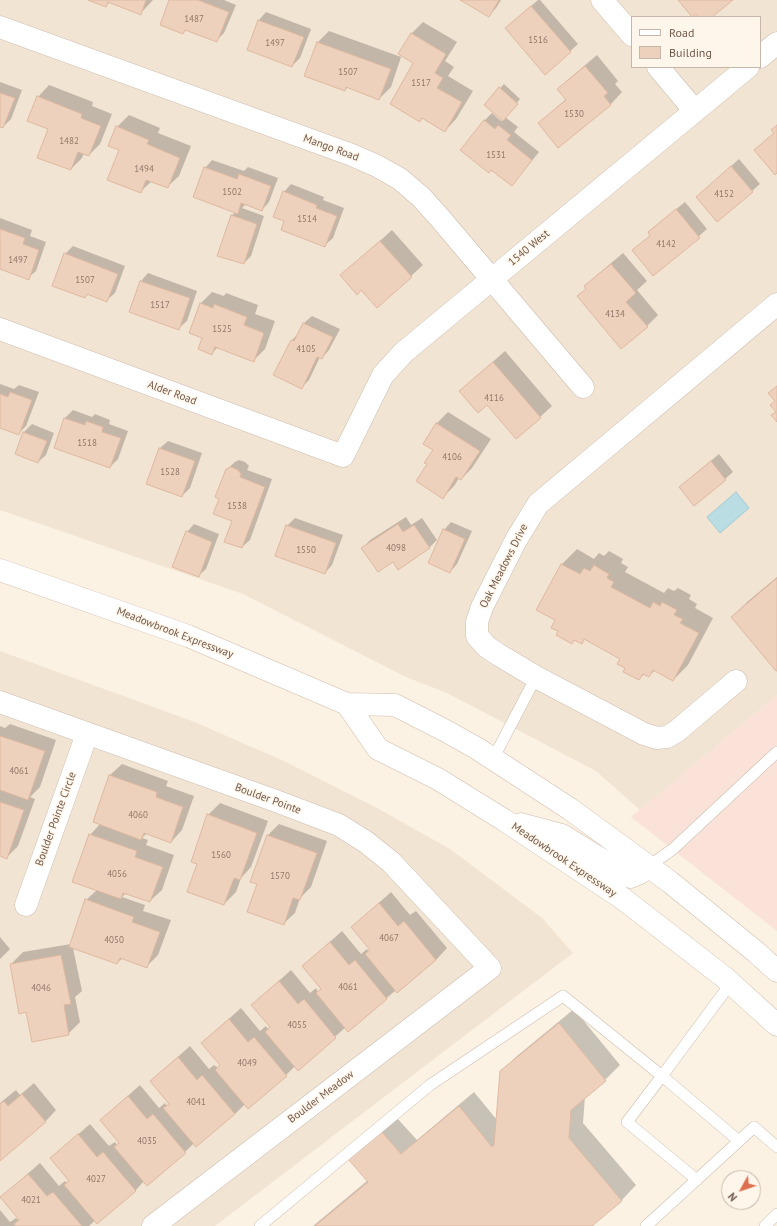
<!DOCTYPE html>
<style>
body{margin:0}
#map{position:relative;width:777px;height:1226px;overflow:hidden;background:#fbf2e4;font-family:"PT Sans",sans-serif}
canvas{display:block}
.legend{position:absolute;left:631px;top:16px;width:130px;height:52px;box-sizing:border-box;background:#fef6ea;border:1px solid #c6b7aa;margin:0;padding:5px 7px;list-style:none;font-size:12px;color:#71594b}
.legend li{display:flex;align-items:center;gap:8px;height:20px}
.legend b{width:20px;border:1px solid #c6b7aa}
.north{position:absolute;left:721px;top:1170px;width:40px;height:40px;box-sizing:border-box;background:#fef6ea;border:1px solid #c6b7aa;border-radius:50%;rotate:230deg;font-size:11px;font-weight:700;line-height:16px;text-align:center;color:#71594b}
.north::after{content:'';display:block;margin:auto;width:14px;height:18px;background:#dd7050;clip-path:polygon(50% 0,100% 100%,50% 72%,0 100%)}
</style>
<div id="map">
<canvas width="777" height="1226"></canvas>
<ul class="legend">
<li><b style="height:5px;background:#fff"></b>Road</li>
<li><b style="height:11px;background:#eed1bd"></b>Building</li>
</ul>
<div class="north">N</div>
</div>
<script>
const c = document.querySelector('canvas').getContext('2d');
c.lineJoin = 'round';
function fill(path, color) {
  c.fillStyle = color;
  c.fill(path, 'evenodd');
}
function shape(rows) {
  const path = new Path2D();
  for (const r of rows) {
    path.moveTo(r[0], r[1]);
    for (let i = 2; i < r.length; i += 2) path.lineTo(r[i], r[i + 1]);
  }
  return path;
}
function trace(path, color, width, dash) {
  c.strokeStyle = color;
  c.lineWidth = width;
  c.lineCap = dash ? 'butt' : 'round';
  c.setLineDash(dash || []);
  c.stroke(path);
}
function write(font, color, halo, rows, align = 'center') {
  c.font = font + ' "PT Sans",sans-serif';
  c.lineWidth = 3;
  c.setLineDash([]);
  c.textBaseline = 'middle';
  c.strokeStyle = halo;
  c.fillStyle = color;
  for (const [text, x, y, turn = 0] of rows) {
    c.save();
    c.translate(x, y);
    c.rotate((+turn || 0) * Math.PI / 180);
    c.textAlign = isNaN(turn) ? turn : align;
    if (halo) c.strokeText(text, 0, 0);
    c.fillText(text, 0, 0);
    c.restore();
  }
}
const residential = shape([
 [0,0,777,0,777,695,640,810,596,771,447,693,406,677,243,594,0,510],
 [632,17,760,17,760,67,632,67],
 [0,651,192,721,284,761,377,808,450,849,542,918,573,953,215,1226,0,1226]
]);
const commercial = shape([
 [777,695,777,931,631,817]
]);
const water = shape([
 [736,492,749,508,720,533,707,517,736,492]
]);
const shadow = shape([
 [90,0,153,0,140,14,110,2,106,6],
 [170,0,224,0,236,5,224,33,216,41,186,29,182,33],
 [462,0,501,0,496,8,489,16],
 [538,0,540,0,578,44,546,73,514,21],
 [266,12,311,29,300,58,292,66,248,49,259,20],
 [423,22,457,42,445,61,454,67,448,76,473,91,456,119,445,131,422,118,420,120,411,34],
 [329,31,401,57,391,87,379,99,348,87,345,90,318,42],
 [597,55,618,81,615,84,622,92,611,104,558,147,539,123,566,99,559,89,570,78],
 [0,82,22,90,11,119,3,127,0,126],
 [504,84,520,99,505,117,518,127,514,132,539,152,512,185,484,121,492,113,501,121,503,120,485,105],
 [49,85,93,102,92,106,112,114,100,144,89,155,84,153,82,158,71,169,50,129,38,97],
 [129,115,160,128,158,133,191,146,179,176,167,187,152,181,140,192,121,150,117,127],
 [739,159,760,184,752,191,697,197],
 [212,160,244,171,248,167,278,178,269,202,262,210,246,204,242,208,264,216,251,256,244,263,232,215,236,212,205,168],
 [291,184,324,197,323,200,344,208,333,238,325,245,284,192],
 [685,202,707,229,654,275,641,243,651,235,649,232,657,225],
 [0,218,32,230,30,236,46,242,36,271,28,278,0,268],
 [392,230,423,265,411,276,361,289,341,276],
 [73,246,125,266,115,293,107,300,88,294,85,297,65,254],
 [623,253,647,281,637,290,658,315,647,326,578,296,587,288,585,286,597,275],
 [148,273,197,291,187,321,179,328,130,311,141,281],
 [212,292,224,296,226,293,258,305,255,314,275,321,265,349,253,361,218,347,212,353,203,338,190,333,201,303],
 [312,316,340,329,329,350,322,358,320,357,309,380,301,388,292,340,299,333,304,323],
 [505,351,552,406,540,417,487,404,460,391],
 [0,384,14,389,19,385,39,392,26,426,18,434,0,427],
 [73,410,92,417,95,414,110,420,109,424,128,431,118,459,110,467,55,447,65,418],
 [448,412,491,439,472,468,461,479,459,478,454,486,443,497,429,464,434,450,424,443,437,423],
 [32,424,54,433,46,455,38,462,16,454,24,432],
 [168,441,202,453,190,488,182,496,147,483,160,448],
 [719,454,733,472,725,479,680,487],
 [239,460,245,462,249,466,247,470,272,479,250,540,242,547,234,520,226,470,235,462],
 [406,517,411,525,422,518,437,540,429,548,393,561,363,548,370,540],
 [295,518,343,535,332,565,325,573,287,526],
 [451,522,472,531,457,564,450,572,444,530],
 [194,524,219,534,206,569,198,576,187,532],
 [577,549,594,559,599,553,604,556,609,551,623,559,621,563,628,567,625,572,664,593,668,588,674,591,678,588,691,595,689,599,697,604,695,608,713,618,688,665,673,680,655,670,649,676,644,674,639,679,626,668,621,658,585,639,581,643,560,631,556,620,537,610,562,564],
 [777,577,777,669,732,617,747,602],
 [10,724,56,740,40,787,30,797,35,799,18,846,7,857,0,855,0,726,5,728],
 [122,764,168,781,166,786,194,796,182,830,171,842,147,833,142,838,148,840,146,845,174,855,162,890,150,901,126,893,122,897,145,905,143,911,171,920,158,955,147,966,123,958,117,963,73,948,82,991,75,997,80,1022,68,1034,27,1011,11,964,23,952,71,944,86,900,97,890,90,835,100,824,94,822,110,775],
 [220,803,268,821,251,867,241,878,236,892,224,904,199,864,208,815],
 [279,824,327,841,311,887,300,898,295,913,283,924,258,884,251,881,268,835],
 [391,892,410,915,416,911,447,948,436,960,398,992,396,990,349,1030,346,1027,298,1069,295,1066,286,1075,245,1104,235,1114,194,1143,185,1152,144,1181,135,1191,95,1220,89,1226,0,1226,0,1210,10,1222,16,1218,19,1221,20,1220,1,1197,40,1163,59,1186,65,1181,67,1183,70,1180,51,1158,90,1124,109,1146,115,1142,117,1145,120,1142,101,1120,140,1085,159,1108,165,1103,167,1106,170,1103,151,1081,190,1046,209,1069,214,1065,218,1068,221,1065,202,1043,241,1008,260,1031,266,1026,268,1029,271,1027,252,1005,291,970,310,993,316,988,318,992,322,988,303,966,342,931,361,954,367,949,369,952,371,949,352,927],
 [0,937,10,949,0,959],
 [574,1009,620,1065,605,1080,585,1097,583,1123,636,1185,622,1200,591,1226,313,1226,368,1180,350,1159,396,1117,417,1140,474,1092,497,1120,501,1071,517,1056],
 [34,1083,56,1110,45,1122,0,1159,0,1103,16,1090,20,1095]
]);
const building = shape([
 [88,0,146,0,141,15,108,2,106,7,88,0],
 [169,0,198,0,229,12,217,42,185,30,183,34,160,25,169,0],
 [460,0,499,0,489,17,460,0],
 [678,0,733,0,712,17,698,17,696,14,692,17,678,0],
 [531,6,571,52,545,75,505,28,531,6],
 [258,20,304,37,292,67,247,50,258,20],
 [411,33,446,54,435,73,443,78,437,88,462,102,445,132,422,118,420,122,390,104,413,63,398,54,411,33],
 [317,42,391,69,379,100,346,87,345,91,304,76,317,42],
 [585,66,608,93,604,96,611,105,558,148,538,123,566,100,557,89,585,66],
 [499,87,518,104,503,121,484,105,499,87],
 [0,93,15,98,3,128,0,127,0,93],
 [37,96,82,114,81,118,101,126,89,156,78,152,71,170,37,158,48,129,27,121,37,96],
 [484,120,495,129,498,125,511,135,507,140,532,160,512,186,491,170,489,173,460,150,484,120],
 [777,125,777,173,775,175,754,150,774,133,771,130,777,125],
 [116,126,149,140,147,144,180,158,168,188,146,180,141,193,107,180,119,150,108,146,116,126],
 [731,166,753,192,717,222,696,197,731,166],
 [204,167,237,179,239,174,271,186,262,211,241,203,238,214,193,197,204,167],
 [283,191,317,205,316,208,337,216,325,247,281,230,284,221,273,217,283,191],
 [676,209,700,238,653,276,632,250,650,236,648,232,676,209],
 [231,215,257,224,244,264,217,256,231,215],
 [0,229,25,238,23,244,39,250,29,280,0,269,0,229],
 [380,241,412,277,377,308,361,290,357,295,340,275,380,241],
 [64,253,118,274,107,302,87,294,85,298,52,286,64,253],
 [611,264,636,293,626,302,648,327,621,349,577,296,586,289,584,286,611,264],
 [140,281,190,298,179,330,129,312,140,281],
 [200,303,213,308,214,304,247,317,244,325,264,333,254,362,215,347,212,355,198,349,202,338,189,333,200,303],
 [303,323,333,337,322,359,317,357,302,389,273,375,291,340,294,341,303,323],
 [493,362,541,418,516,439,487,405,478,413,459,391,493,362],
 [777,386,777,422,771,415,776,412,770,405,775,401,768,393,777,386],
 [10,392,32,400,19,435,0,428,0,394,8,397,10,392],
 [64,418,85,425,86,421,103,427,102,432,121,438,110,468,54,448,64,418],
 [436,423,480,451,461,480,456,477,443,499,416,481,427,464,424,463,433,450,423,444,436,423],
 [23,432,47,441,38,463,15,454,23,432],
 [159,448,195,461,182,497,146,484,159,448],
 [711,461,726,480,694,506,679,487,711,461],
 [231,467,238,470,241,474,240,477,265,487,242,548,224,542,232,521,213,514,219,499,215,497,226,469,231,467],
 [398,524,403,532,414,525,430,548,398,570,393,562,378,572,361,548,398,524],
 [286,525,336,543,325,574,275,556,286,525],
 [443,529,465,539,450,573,428,563,443,529],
 [186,531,212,542,199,577,172,567,186,531],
 [561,564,580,574,584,568,590,571,594,565,609,574,607,578,614,582,611,587,650,608,653,602,660,606,662,602,677,610,674,615,683,619,680,623,699,633,673,681,653,670,649,677,643,674,639,680,623,672,625,668,617,664,620,659,584,639,582,644,574,640,572,644,556,635,558,631,551,628,555,620,536,610,561,564],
 [777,578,777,671,776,671,731,617,777,578],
 [0,736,45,751,28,800,0,790,0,736],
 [109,775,157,792,156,797,183,807,171,843,144,833,141,840,93,822,109,775],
 [0,802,24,810,7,859,0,856,0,802],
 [207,814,257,833,240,880,234,878,224,905,187,892,197,864,191,862,207,814],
 [89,834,137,851,135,857,163,867,150,902,123,893,121,899,72,882,89,834],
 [267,835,317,853,300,900,293,898,284,925,247,912,257,884,250,882,267,835],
 [85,899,134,917,132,922,160,932,147,968,120,958,117,964,69,947,85,899],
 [379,903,398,926,404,921,436,960,397,993,365,954,370,950,351,927,379,903],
 [330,942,349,965,355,960,387,999,348,1032,316,993,321,989,302,966,330,942],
 [61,955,71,1004,64,1005,69,1035,32,1042,26,1012,19,1014,10,964,61,955],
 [279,981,298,1004,304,999,336,1038,298,1071,265,1032,270,1027,251,1005,279,981],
 [229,1019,248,1042,254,1037,287,1076,248,1109,215,1070,220,1065,201,1043,229,1019],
 [559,1023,606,1081,571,1110,569,1138,622,1201,592,1226,315,1226,368,1182,348,1159,381,1131,401,1154,459,1106,492,1147,494,1145,500,1071,559,1023],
 [178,1057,197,1080,202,1075,235,1114,196,1147,163,1108,169,1104,150,1081,178,1057],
 [22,1094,46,1122,0,1161,0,1104,4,1101,8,1106,22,1094],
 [128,1096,147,1119,153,1114,186,1153,147,1186,114,1147,119,1143,100,1120,128,1096],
 [78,1134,97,1157,103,1152,136,1191,97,1224,64,1185,69,1181,50,1158,78,1134],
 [28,1174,47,1196,53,1192,82,1226,16,1226,14,1224,19,1220,0,1197,28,1174]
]);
const service = shape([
 [493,759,536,677],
 [649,866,673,849,777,752],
 [739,1141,754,1127,777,1147],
 [260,1226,430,1085,563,996,662,1076,627,1122,697,1180],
 [646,1226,739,1141,662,1076,731,983],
 [765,1226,777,1214]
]);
const minor = shape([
 [602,0,632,35],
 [0,27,352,155,377,166,400,179,421,197,439,217,583,387],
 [760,57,777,43],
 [658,67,695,111],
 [0,329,343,456,383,375,404,352,748,67],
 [736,681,677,731,667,737,657,738,644,734,536,677,499,655,487,647,477,636,477,622,482,607,516,540,538,504,777,304],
 [0,702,276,801,339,825,366,842,391,862,490,968,153,1226],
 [26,905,87,734]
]);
const secondary = shape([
 [0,570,188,636,347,704,395,705,446,731,478,749,570,809,670,882,756,952,777,971],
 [347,704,378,749,438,779,504,820,622,898,724,977,777,1025],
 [521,824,562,835,630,877,640,873,649,866]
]);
const numberNames = [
 ["1487",194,19],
 ["1516",538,40],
 ["1497",275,43],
 ["1507",348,72],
 ["1517",421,83],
 ["1530",574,114],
 ["1482",69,141],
 ["1531",496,155],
 ["1494",144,169],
 ["1502",232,192],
 ["4152",724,194],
 ["1514",307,219],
 ["4142",666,244],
 ["1497",18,260],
 ["1507",85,280],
 ["1517",160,305],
 ["4134",615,314],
 ["1525",222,329],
 ["4105",306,349],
 ["4116",494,398],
 ["1518",87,443],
 ["4106",452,457],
 ["1528",170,472],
 ["1538",237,506],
 ["4098",396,548],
 ["1550",306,550],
 ["4061",19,771],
 ["4060",138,815],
 ["1560",221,855],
 ["4056",117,874],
 ["1570",280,876],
 ["4067",389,938],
 ["4050",114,940],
 ["4061",348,987],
 ["4046",41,988],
 ["4055",297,1025],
 ["4049",247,1063],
 ["4041",196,1102],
 ["4035",147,1141],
 ["4027",96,1179],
 ["4021",31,1200]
];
const streetNames = [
 ["Mango Road",331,148,20],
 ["1540 West",529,248,-40],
 ["Alder Road",172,393,20],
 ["Oak Meadows Drive",504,566,-63],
 ["Meadowbrook Expressway",175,633,21],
 ["Boulder Pointe",268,799,20],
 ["Boulder Pointe Circle",56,819,-70],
 ["Meadowbrook Expressway",564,860,34],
 ["Boulder Meadow",321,1097,-37]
];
fill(residential, '#f2e4d3');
fill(commercial, '#fae2d8');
fill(water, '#badde3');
trace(water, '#a1ccd4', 1);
fill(shadow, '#0003');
fill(building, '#eed1bd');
trace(building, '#e0b89f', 1);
trace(service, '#cdbcae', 12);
trace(minor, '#cdbcae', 23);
trace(secondary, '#d0bcab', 23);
trace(service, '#fff', 11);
trace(minor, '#fff', 22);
trace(secondary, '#fff', 22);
write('9px', '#907768', null, numberNames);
write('11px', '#71594b', '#fef6ea', streetNames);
</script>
